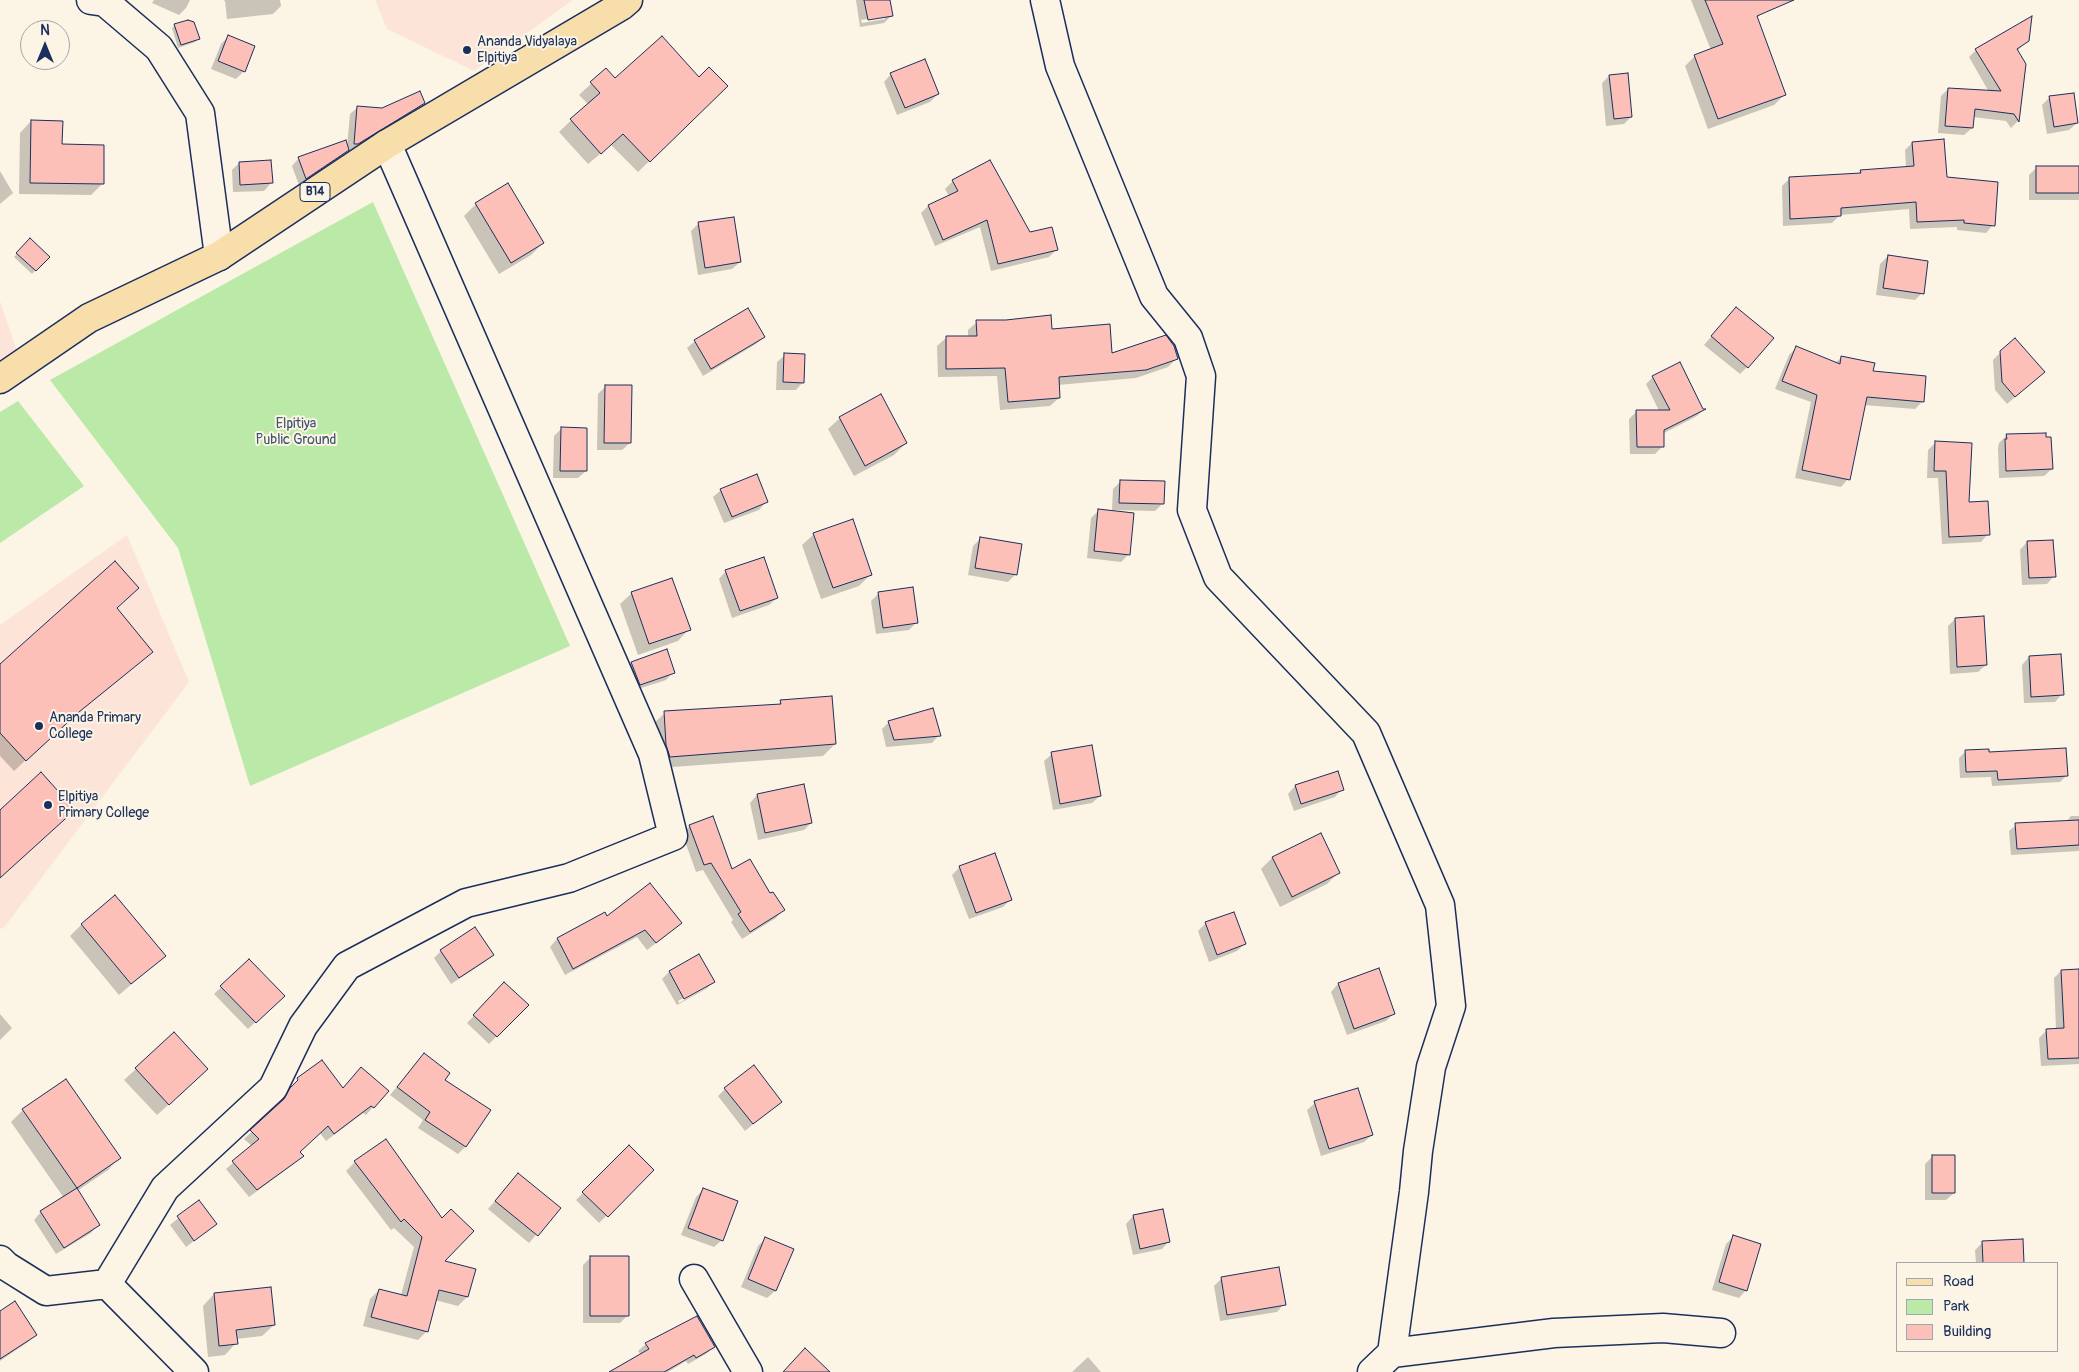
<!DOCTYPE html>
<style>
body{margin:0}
#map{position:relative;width:2079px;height:1372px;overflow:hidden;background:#fcf5e5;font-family:Pangolin,sans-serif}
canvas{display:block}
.legend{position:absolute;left:1896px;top:1262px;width:162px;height:90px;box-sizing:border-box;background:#fcf5e5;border:1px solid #a2a6af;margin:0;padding:6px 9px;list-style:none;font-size:15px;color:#1b2f5e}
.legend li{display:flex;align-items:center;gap:10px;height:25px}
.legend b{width:25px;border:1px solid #a2a6af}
.north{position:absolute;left:20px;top:20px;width:50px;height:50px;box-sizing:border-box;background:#fcf5e5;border:1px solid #a2a6af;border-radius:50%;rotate:0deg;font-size:14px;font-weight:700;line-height:20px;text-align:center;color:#1b2f5e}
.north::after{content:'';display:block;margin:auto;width:18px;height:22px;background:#1b2f5e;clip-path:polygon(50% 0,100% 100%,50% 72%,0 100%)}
</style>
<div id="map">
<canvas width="2079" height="1372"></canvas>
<ul class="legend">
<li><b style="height:6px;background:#f8deab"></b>Road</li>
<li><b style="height:14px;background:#bae9a8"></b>Park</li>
<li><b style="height:14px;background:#fcc0b9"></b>Building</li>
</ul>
<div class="north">N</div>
</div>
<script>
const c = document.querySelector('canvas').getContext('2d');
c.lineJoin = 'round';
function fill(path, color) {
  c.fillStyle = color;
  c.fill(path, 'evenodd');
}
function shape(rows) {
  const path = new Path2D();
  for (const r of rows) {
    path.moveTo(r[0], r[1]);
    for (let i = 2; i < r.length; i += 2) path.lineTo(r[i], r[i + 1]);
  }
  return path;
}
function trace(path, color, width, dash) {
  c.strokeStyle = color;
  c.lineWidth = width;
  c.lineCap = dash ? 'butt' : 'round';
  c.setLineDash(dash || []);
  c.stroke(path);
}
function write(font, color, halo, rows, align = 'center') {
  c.font = font + ' Pangolin,sans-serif';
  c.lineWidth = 4;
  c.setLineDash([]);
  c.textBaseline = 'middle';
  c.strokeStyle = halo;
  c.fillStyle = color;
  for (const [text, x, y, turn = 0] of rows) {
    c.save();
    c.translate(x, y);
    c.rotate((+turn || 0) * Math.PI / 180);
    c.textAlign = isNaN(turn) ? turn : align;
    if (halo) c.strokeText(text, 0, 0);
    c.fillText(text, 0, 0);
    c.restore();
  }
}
const built = shape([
 [375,0,573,0,474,71,387,29],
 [0,301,17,351,0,361],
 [127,535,189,682,3,929,0,928,0,625]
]);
const green = shape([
 [373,202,570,646,250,786,178,548,50,380],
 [18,401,84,486,0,543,0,412]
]);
const shadow = shape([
 [154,0,190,0,186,8,179,15,152,3],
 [223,0,280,0,281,6,273,14,227,19,225,1],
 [856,0,889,0,891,16,884,23,860,27],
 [885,16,885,19,862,23,861,20],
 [1691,0,1757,0,1762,13,1757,18,1784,95,1774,105,1708,129,1685,66,1695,56,1711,50],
 [175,25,199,38,195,42,178,48,172,28],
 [228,37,244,71,236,79,211,69,221,44],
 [2027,41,2017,51,2025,64,2018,121,2011,128,2006,121,1973,117,1972,128,1964,135,1938,133,1941,96,1948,89,1989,92,1969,57,1976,50],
 [606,70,615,80,699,78,727,86,638,172,611,145,588,164,559,132,588,104,579,95],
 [891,74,938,94,930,102,897,115,884,82],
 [1609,76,1631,117,1624,124,1606,126,1602,83],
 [2050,97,2077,123,2069,130,2047,134,2042,105],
 [424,103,416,111,350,151,347,151,340,158,299,185,292,166,299,158,347,148,350,114,358,107,382,109],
 [31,121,103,183,91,195,19,194,20,133],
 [1912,143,1993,225,1986,233,1957,230,1957,227,1910,229,1909,209,1840,215,1832,223,1783,226,1782,186,1789,179,1857,175,1861,171,1906,167,1905,150],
 [239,163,271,183,264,191,233,192,232,170],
 [2037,167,2079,168,2079,200,2029,200,2029,175],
 [0,171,13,193,0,204],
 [953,181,1029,234,1056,250,1049,257,991,271,980,227,935,246,921,213,928,206,949,196,945,189],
 [507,185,543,243,531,255,499,274,464,216,476,204],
 [699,223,740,262,732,269,698,275,691,231],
 [30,240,48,257,32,274,14,257],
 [1888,256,1922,293,1915,300,1876,295,1880,264],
 [1729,316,1747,367,1740,374,1704,345],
 [977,322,1051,330,1111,355,1177,358,1168,367,1136,378,1058,385,1059,398,1050,406,1000,410,997,376,938,377,937,346,946,338,968,337,968,330],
 [764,337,756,344,703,376,687,348,695,341],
 [1796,348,1835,363,1842,357,1923,401,1915,409,1864,405,1848,479,1841,487,1795,478,1811,402,1775,389,1789,355],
 [2001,352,2036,379,2007,404,1995,390,1993,360],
 [785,355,803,382,796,390,776,390,777,362],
 [1653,377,1703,410,1697,416,1662,434,1663,446,1655,454,1630,454,1629,419,1637,411,1659,411,1646,384],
 [606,386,630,443,622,450,597,450,598,394],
 [840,418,906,443,894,455,854,476,828,429],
 [561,429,586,471,578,478,553,478,554,436],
 [2007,435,2052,469,2044,476,1999,478,1998,448,1999,443],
 [1936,442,1968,504,1988,534,1981,542,1942,544,1938,478,1927,478,1928,450],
 [1121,481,1162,504,1155,511,1112,510,1113,489],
 [721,490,766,502,759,510,724,523,713,497],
 [1098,511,1129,554,1121,562,1087,558,1091,518],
 [814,534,871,574,859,586,821,599,802,545],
 [981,538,1016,574,1008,582,968,575,973,546],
 [2027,542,2054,576,2047,584,2022,585,2020,550],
 [726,571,777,598,769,605,732,618,719,579],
 [632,593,689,629,678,641,638,655,620,604],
 [879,593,917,622,909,630,876,634,871,601],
 [116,609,152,652,66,723,14,771,0,756,0,666],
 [1955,619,1986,665,1978,672,1950,674,1948,626],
 [666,651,673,672,666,680,632,691,624,671,631,663],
 [2029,657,2062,694,2055,702,2024,703,2022,665],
 [781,702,835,744,823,756,659,768,653,724,665,713,777,706],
 [889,722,939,735,932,743,886,747,882,729],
 [1966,751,1988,753,2067,775,2060,782,1992,786,1991,777,1960,778,1959,758],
 [1052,754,1100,796,1092,803,1053,810,1044,761],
 [1295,786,1342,789,1335,797,1294,811,1288,794],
 [757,795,811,823,804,830,758,840,750,803],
 [2071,816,2079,816,2079,851,2011,855,2009,831,2016,825,2066,822],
 [690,826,732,871,770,895,783,910,776,918,742,939,731,922,733,920,703,870,696,872,682,833],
 [1272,858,1339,872,1327,884,1280,907,1261,869],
 [960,867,1011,899,1003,907,969,919,952,875],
 [605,914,607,918,673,930,647,950,637,937,565,975,550,947,557,939],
 [1206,923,1245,944,1237,951,1209,962,1198,931],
 [82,924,164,956,119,995,70,936],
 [441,951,492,954,485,962,451,984,434,958],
 [699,956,713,982,706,989,677,1005,662,979,669,972],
 [706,985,706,988,679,1003,678,1001],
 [249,961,283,996,248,1029,214,994],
 [2079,970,2079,1064,2041,1066,2039,1038,2047,1030,2056,1030,2054,978,2061,971],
 [504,984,527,1005,489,1044,467,1023],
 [1338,984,1394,1013,1386,1021,1347,1035,1331,992],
 [0,1014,12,1028,0,1040],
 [174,1034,195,1081,157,1115,124,1080],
 [424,1055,444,1080,490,1111,465,1147,458,1154,418,1128,423,1120,390,1095],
 [322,1062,342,1090,387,1091,366,1115,363,1113,326,1141,320,1133,299,1153,302,1156,295,1163,249,1197,226,1169,252,1146,244,1139,277,1107,283,1097,291,1089,290,1087],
 [725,1089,780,1102,745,1131,718,1096],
 [1315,1103,1372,1135,1364,1142,1321,1156,1307,1110],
 [23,1110,119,1158,108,1170,77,1191,98,1225,91,1233,56,1254,34,1220,41,1212,64,1198,11,1122],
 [629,1147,653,1170,599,1223,576,1200],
 [1933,1156,1954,1193,1946,1200,1925,1200,1925,1164],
 [355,1162,442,1219,442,1262,467,1297,458,1306,435,1300,427,1331,418,1340,363,1326,370,1299,379,1290,401,1295,414,1247,394,1228,391,1230,346,1171],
 [518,1174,559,1208,529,1243,488,1209],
 [703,1190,722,1240,714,1247,681,1235,696,1197],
 [199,1201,216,1224,186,1247,170,1225],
 [1133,1216,1169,1241,1162,1249,1133,1255,1126,1224],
 [1733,1237,1746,1290,1739,1298,1712,1290,1726,1244],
 [766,1238,775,1291,767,1298,741,1287,758,1246],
 [2022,1241,2023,1263,1976,1263,1975,1250,1982,1243],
 [591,1257,628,1315,620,1323,583,1323,583,1265],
 [1221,1279,1284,1304,1277,1312,1220,1321,1214,1286],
 [270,1288,274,1325,262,1336,236,1339,236,1343,225,1355,208,1357,203,1306,214,1294],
 [0,1312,35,1335,28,1342,0,1361],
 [646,1344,714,1347,706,1354,688,1364,686,1361,668,1372,614,1372,641,1355,638,1351],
 [1088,1357,1101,1372,1072,1372]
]);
const building = shape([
 [864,0,890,0,893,16,868,20,864,0],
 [1705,0,1794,0,1757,16,1786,95,1718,119,1694,55,1723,44,1705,0],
 [2032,16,2029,41,2017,49,2026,64,2019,122,2014,114,1975,109,1973,128,1945,126,1948,88,2001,91,1975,49,2032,16],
 [188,20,194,22,200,39,181,45,174,24,188,20],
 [228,35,255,46,245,72,218,61,228,35],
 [662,36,699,77,709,67,728,86,650,162,623,134,601,154,570,119,600,93,590,82,606,68,615,78,662,36],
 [925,59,939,94,905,108,890,73,925,59],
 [1628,73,1632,117,1614,119,1609,75,1628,73],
 [420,91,425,103,358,144,354,144,357,106,382,108,420,91],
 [2074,93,2078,123,2054,127,2049,96,2074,93],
 [31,120,63,121,62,144,104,145,104,184,30,183,31,120],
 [1944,139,1947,177,1998,182,1995,226,1964,223,1964,220,1917,222,1916,202,1841,208,1841,216,1790,219,1789,177,1861,173,1860,170,1914,166,1912,142,1944,139],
 [346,140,349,150,306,179,298,157,346,140],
 [271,160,273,183,240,185,239,162,271,160],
 [990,160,1030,232,1052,227,1058,250,998,264,987,220,943,240,928,205,958,191,952,180,990,160],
 [2036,166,2079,166,2079,193,2036,193,2036,166],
 [508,183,544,243,511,263,475,203,508,183],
 [734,217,741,262,705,268,698,222,734,217],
 [30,238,50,257,36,271,16,253,30,238],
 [1888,255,1928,261,1924,294,1883,288,1888,255],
 [1736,307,1774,338,1748,368,1711,336,1736,307],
 [748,308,765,337,711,369,694,340,748,308],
 [1051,315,1052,329,1110,324,1112,353,1166,335,1174,346,1178,359,1146,370,1059,377,1060,398,1008,402,1005,368,946,369,946,336,977,336,976,320,1006,320,1051,315],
 [2015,338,2045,372,2015,397,2002,382,2000,351,2015,338],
 [1796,346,1840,364,1841,356,1875,363,1873,371,1926,376,1924,402,1867,397,1850,480,1802,470,1817,395,1782,381,1796,346],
 [784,353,805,354,804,383,783,382,784,353],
 [1680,362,1703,409,1706,409,1664,430,1664,447,1637,447,1636,410,1670,410,1652,376,1680,362],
 [605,385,632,385,631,443,604,443,605,385],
 [881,394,907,443,865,466,839,417,881,394],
 [561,427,587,428,587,471,560,471,561,427],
 [2046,433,2046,437,2051,437,2053,469,2006,471,2005,439,2007,439,2006,434,2046,433],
 [1935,441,1972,443,1969,502,1988,501,1990,535,1949,537,1946,471,1934,471,1935,441],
 [757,474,768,502,732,517,720,489,757,474],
 [1120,480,1165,481,1164,504,1119,503,1120,480],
 [1098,509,1134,513,1130,555,1094,551,1098,509],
 [853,519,872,575,833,588,813,533,853,519],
 [980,537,1022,544,1017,575,975,568,980,537],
 [2053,540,2056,577,2029,578,2027,541,2053,540],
 [764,557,778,598,740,611,725,570,764,557],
 [115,561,139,588,117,608,153,652,79,712,26,761,0,733,0,664,115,561],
 [672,578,691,630,649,644,631,592,672,578],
 [913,587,918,623,883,628,878,592,913,587],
 [1984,616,1987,665,1957,667,1955,618,1984,616],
 [667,649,675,673,640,685,631,662,667,649],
 [2061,654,2064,695,2031,697,2029,656,2061,654],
 [832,696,836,744,670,757,666,745,664,711,781,704,780,700,832,696],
 [933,708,941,736,894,740,888,721,933,708],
 [1092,745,1101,796,1060,804,1051,752,1092,745],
 [2066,748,2068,776,1998,780,1997,771,1966,772,1965,750,1989,749,1989,752,2066,748],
 [1338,771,1344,790,1301,804,1295,785,1338,771],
 [41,772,75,810,0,878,0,810,41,772],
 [804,784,812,823,765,833,757,794,804,784],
 [713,816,732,869,750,859,770,893,773,892,785,910,750,932,738,914,741,912,711,863,704,865,689,825,713,816],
 [2079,820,2079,845,2017,849,2015,823,2079,820],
 [1321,833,1340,873,1292,897,1272,857,1321,833],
 [995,853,1012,900,976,913,959,866,995,853],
 [650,883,682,923,656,943,645,930,573,969,557,938,605,912,607,916,650,883],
 [115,895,166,956,131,984,81,924,115,895],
 [1234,912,1246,944,1217,955,1205,922,1234,912],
 [475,927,494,955,459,978,440,950,475,927],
 [699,954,715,982,684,999,669,971,699,954],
 [249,959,285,996,256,1023,220,986,249,959],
 [1379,968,1395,1014,1354,1029,1338,983,1379,968],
 [2079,969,2079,1058,2048,1059,2046,1029,2064,1028,2061,970,2079,969],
 [504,982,529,1005,497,1037,473,1015,504,982],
 [174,1032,208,1069,169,1105,135,1068,174,1032],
 [424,1053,450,1073,445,1080,491,1110,466,1147,425,1120,430,1112,397,1087,424,1053],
 [322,1060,343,1088,361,1067,389,1091,374,1108,371,1106,334,1134,328,1126,300,1152,304,1156,257,1190,232,1161,259,1139,250,1130,284,1099,290,1088,298,1080,297,1078,322,1060],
 [754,1065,782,1102,753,1124,724,1088,754,1065],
 [66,1079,121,1158,77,1188,22,1109,66,1079],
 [1358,1088,1373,1135,1329,1149,1314,1101,1358,1088],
 [386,1139,442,1218,451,1209,474,1231,445,1261,476,1269,468,1297,439,1290,428,1332,371,1317,379,1289,407,1296,422,1237,404,1219,401,1222,354,1161,386,1139],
 [629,1145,654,1170,608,1217,582,1192,629,1145],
 [1932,1155,1955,1155,1955,1193,1932,1193,1932,1155],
 [518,1173,561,1208,538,1236,495,1201,518,1173],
 [77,1188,100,1225,64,1248,40,1211,77,1188],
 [703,1188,738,1201,723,1241,688,1228,703,1188],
 [199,1200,217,1224,194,1241,177,1216,199,1200],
 [1163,1209,1170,1242,1140,1249,1133,1215,1163,1209],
 [1733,1235,1761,1244,1747,1291,1719,1282,1733,1235],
 [765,1237,794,1249,776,1291,748,1279,765,1237],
 [2023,1239,2024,1263,1983,1263,1982,1241,2023,1239],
 [590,1256,629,1256,629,1316,590,1316,590,1256],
 [1279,1267,1286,1305,1227,1315,1221,1277,1279,1267],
 [271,1287,275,1325,236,1330,238,1344,219,1346,214,1293,271,1287],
 [15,1301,37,1335,0,1359,0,1311,15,1301],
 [697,1316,715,1347,696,1358,694,1355,664,1372,609,1372,649,1349,645,1343,697,1316],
 [805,1348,830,1372,783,1372,805,1348]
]);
const minor = shape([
 [91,0,105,2,159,48,200,113,219,256],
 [1045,0,1060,66,1154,296,1188,338,1201,376,1192,510,1218,577,1366,733,1440,905,1451,1006,1431,1067,1418,1151,1414,1192,1392,1353],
 [0,1260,6,1266,46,1291,107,1284,194,1372],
 [694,1279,748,1372],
 [107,1284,165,1188,273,1088,303,1026,347,966,466,903,569,878,673,836,653,754,387,144],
 [1372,1372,1392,1353,1554,1333,1663,1328,1721,1333]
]);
const major = shape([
 [0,379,89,318,219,256,387,144,621,6,628,0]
]);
const markers = [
 [467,50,5,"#1b2f5e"],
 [39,726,5,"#1b2f5e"],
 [48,805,5,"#1b2f5e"]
];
const shields = [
 [315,192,30]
];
const shieldNames = [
 ["B14",315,192]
];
const poiNames = [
 ["Ananda Vidyalaya",477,42],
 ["Elpitiya",477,58],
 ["Ananda Primary",49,718],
 ["College",49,734],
 ["Elpitiya",58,797],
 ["Primary College",58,813]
];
const parkNames = [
 ["Elpitiya",296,424],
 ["Public Ground",296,440]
];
fill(built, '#fce5d8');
fill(green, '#bae9a8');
fill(shadow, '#0003');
fill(building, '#fcc0b9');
trace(building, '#1b2f5e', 1);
trace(minor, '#1b2f5e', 31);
trace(major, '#1b2f5e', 31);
trace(minor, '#fcf5e5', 28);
trace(major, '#f8deab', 28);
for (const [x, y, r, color] of markers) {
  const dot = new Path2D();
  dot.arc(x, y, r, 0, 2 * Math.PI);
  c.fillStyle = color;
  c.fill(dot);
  trace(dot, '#fcf5e5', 2);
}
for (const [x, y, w] of shields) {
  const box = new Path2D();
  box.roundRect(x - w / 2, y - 9.5, w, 19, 4);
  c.fillStyle = '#fcf5e5';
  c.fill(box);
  trace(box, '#1b2f5e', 1);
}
write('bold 12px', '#1b2f5e', null, shieldNames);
write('14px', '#1b2f5e', '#fcf5e5', poiNames, 'left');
write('14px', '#3b546d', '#fcf5e5', parkNames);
</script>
